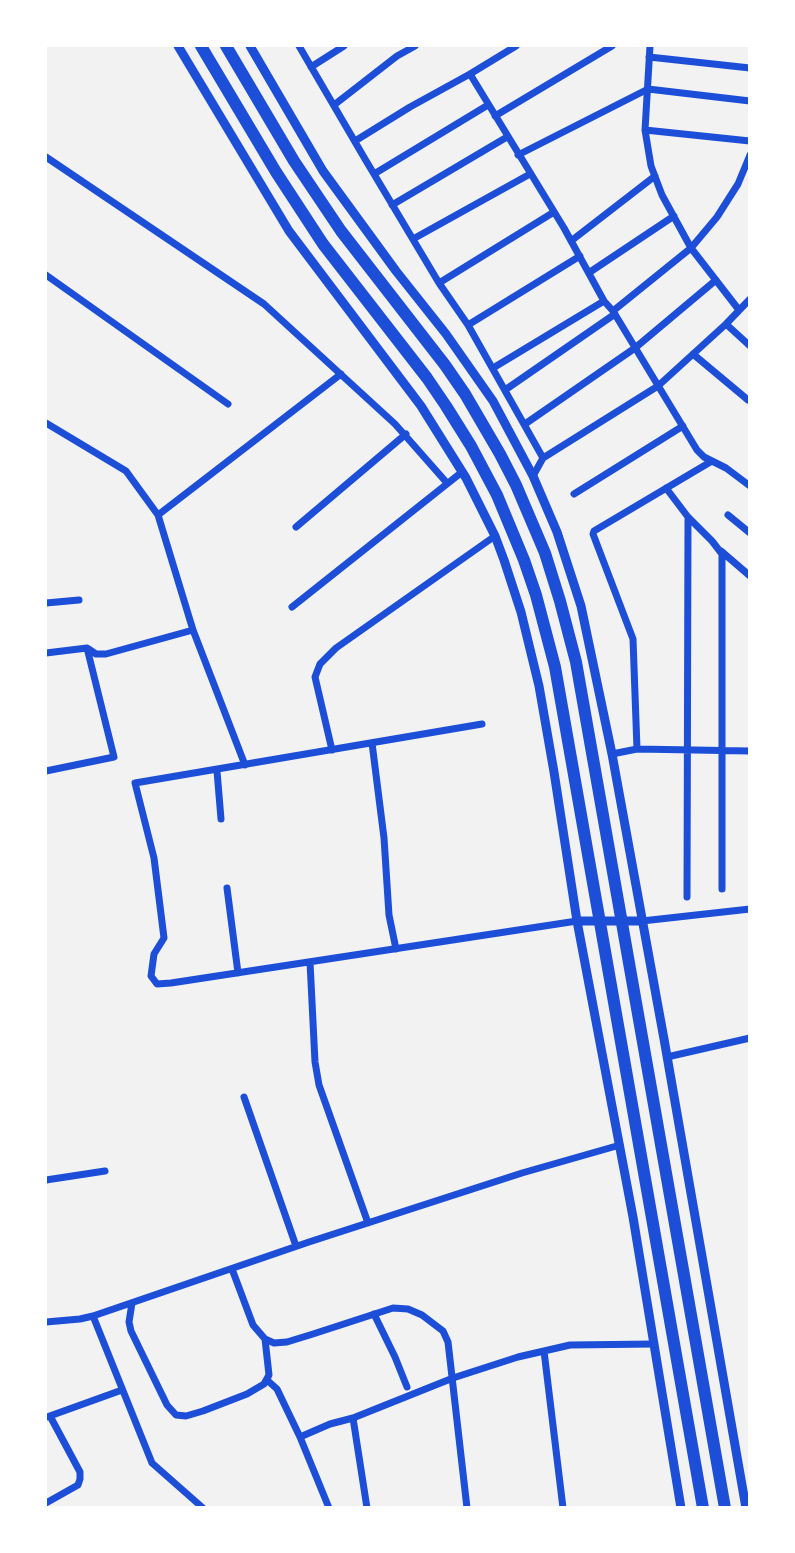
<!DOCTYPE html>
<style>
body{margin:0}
#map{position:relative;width:795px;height:1553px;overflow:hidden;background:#f2f2f2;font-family:Barlow,sans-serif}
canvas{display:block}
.frame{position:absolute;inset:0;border:47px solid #fff;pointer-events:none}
</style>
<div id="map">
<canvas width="795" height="1553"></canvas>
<div class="frame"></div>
</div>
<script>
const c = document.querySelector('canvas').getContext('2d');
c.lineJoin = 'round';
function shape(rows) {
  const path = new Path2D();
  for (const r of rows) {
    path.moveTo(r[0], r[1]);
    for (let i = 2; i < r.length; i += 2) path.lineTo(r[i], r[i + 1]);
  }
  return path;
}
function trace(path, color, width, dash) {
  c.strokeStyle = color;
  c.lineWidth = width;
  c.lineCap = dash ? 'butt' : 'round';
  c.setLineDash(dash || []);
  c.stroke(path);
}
const minor = shape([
 [299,46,365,159,439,283,468,325,543,458],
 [650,46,645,130,651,166,662,195,691,248,739,310],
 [649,57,750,68],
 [311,67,344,46],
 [470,74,564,228,604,301,613,311,697,450,704,457,726,468,750,486],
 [334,105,397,56,415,46],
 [495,116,612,46],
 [645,130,750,141],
 [355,141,410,107,470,74,516,46],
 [518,155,648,89,750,101],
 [46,157,264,304,395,424,447,483],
 [374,174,488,105],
 [392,205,507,137],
 [413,239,530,174],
 [571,241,655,176],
 [590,272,674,216],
 [46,275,228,404],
 [439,283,554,212],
 [613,311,691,248,717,217,738,184,750,155],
 [726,324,750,346],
 [468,325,580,256],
 [693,354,748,400],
 [493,368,604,301],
 [505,390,615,314],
 [46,423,126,471,158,515,193,630,106,654,96,654,87,648,46,653],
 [525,424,635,348,716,280],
 [533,476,543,458,658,386,726,324,750,299],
 [666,488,688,517,712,541,722,554,722,889],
 [574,494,683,426],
 [158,515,341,374],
 [728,515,750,533],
 [296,527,406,434],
 [721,551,750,576],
 [46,603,79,600],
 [292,607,462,472],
 [193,630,245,765],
 [482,724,135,783,154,858,164,938,154,954,151,976,157,984,171,983,577,921],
 [372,743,384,838,389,915,396,949],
 [637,749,633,639,593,534,594,531,712,461],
 [332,750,315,677,320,664,336,648,495,536],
 [612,754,637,749,750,751],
 [46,771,114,757,87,648],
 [217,771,221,819],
 [227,888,238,973],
 [687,897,688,517],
 [642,921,750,909],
 [310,962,315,1062,319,1085,368,1223],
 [667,1057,750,1038],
 [244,1097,296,1246],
 [46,1180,105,1171],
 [232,1269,253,1325,265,1339,274,1343,287,1342,313,1334,393,1308,408,1309,422,1315,443,1331,448,1342,467,1508],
 [132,1303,129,1322,131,1331,167,1405,176,1415,186,1416,203,1411,247,1394,264,1384,269,1375,265,1339],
 [374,1314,395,1357,407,1387],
 [93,1316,152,1463,203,1508],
 [46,1322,80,1319,93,1316,309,1242,522,1173,620,1145],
 [544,1351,563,1508],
 [267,1380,277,1389,300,1437,329,1508],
 [47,1417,122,1390],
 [353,1418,367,1508],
 [300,1437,330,1424,353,1418,453,1378,518,1357,570,1345,654,1344],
 [46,1503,78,1485,80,1479,80,1472,50,1416]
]);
const tertiary = shape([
 [178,46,289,231,421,406,466,478,495,536,504,560,521,612,539,686,554,772,577,921,633,1217,681,1508],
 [250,46,323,171,396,271,446,334,493,401,533,476,557,532,581,606,612,754,664,1039,746,1508],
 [577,921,642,921]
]);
const motorway = shape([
 [201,46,276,172,323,244,427,378,446,406,471,446,497,495,524,560,536,595,555,667,703,1508],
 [226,46,294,161,341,231,445,365,465,394,500,454,516,485,545,553,560,601,576,662,725,1508]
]);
trace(minor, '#1d4ed8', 7);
trace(tertiary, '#1d4ed8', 9);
trace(motorway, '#1d4ed8', 12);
</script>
